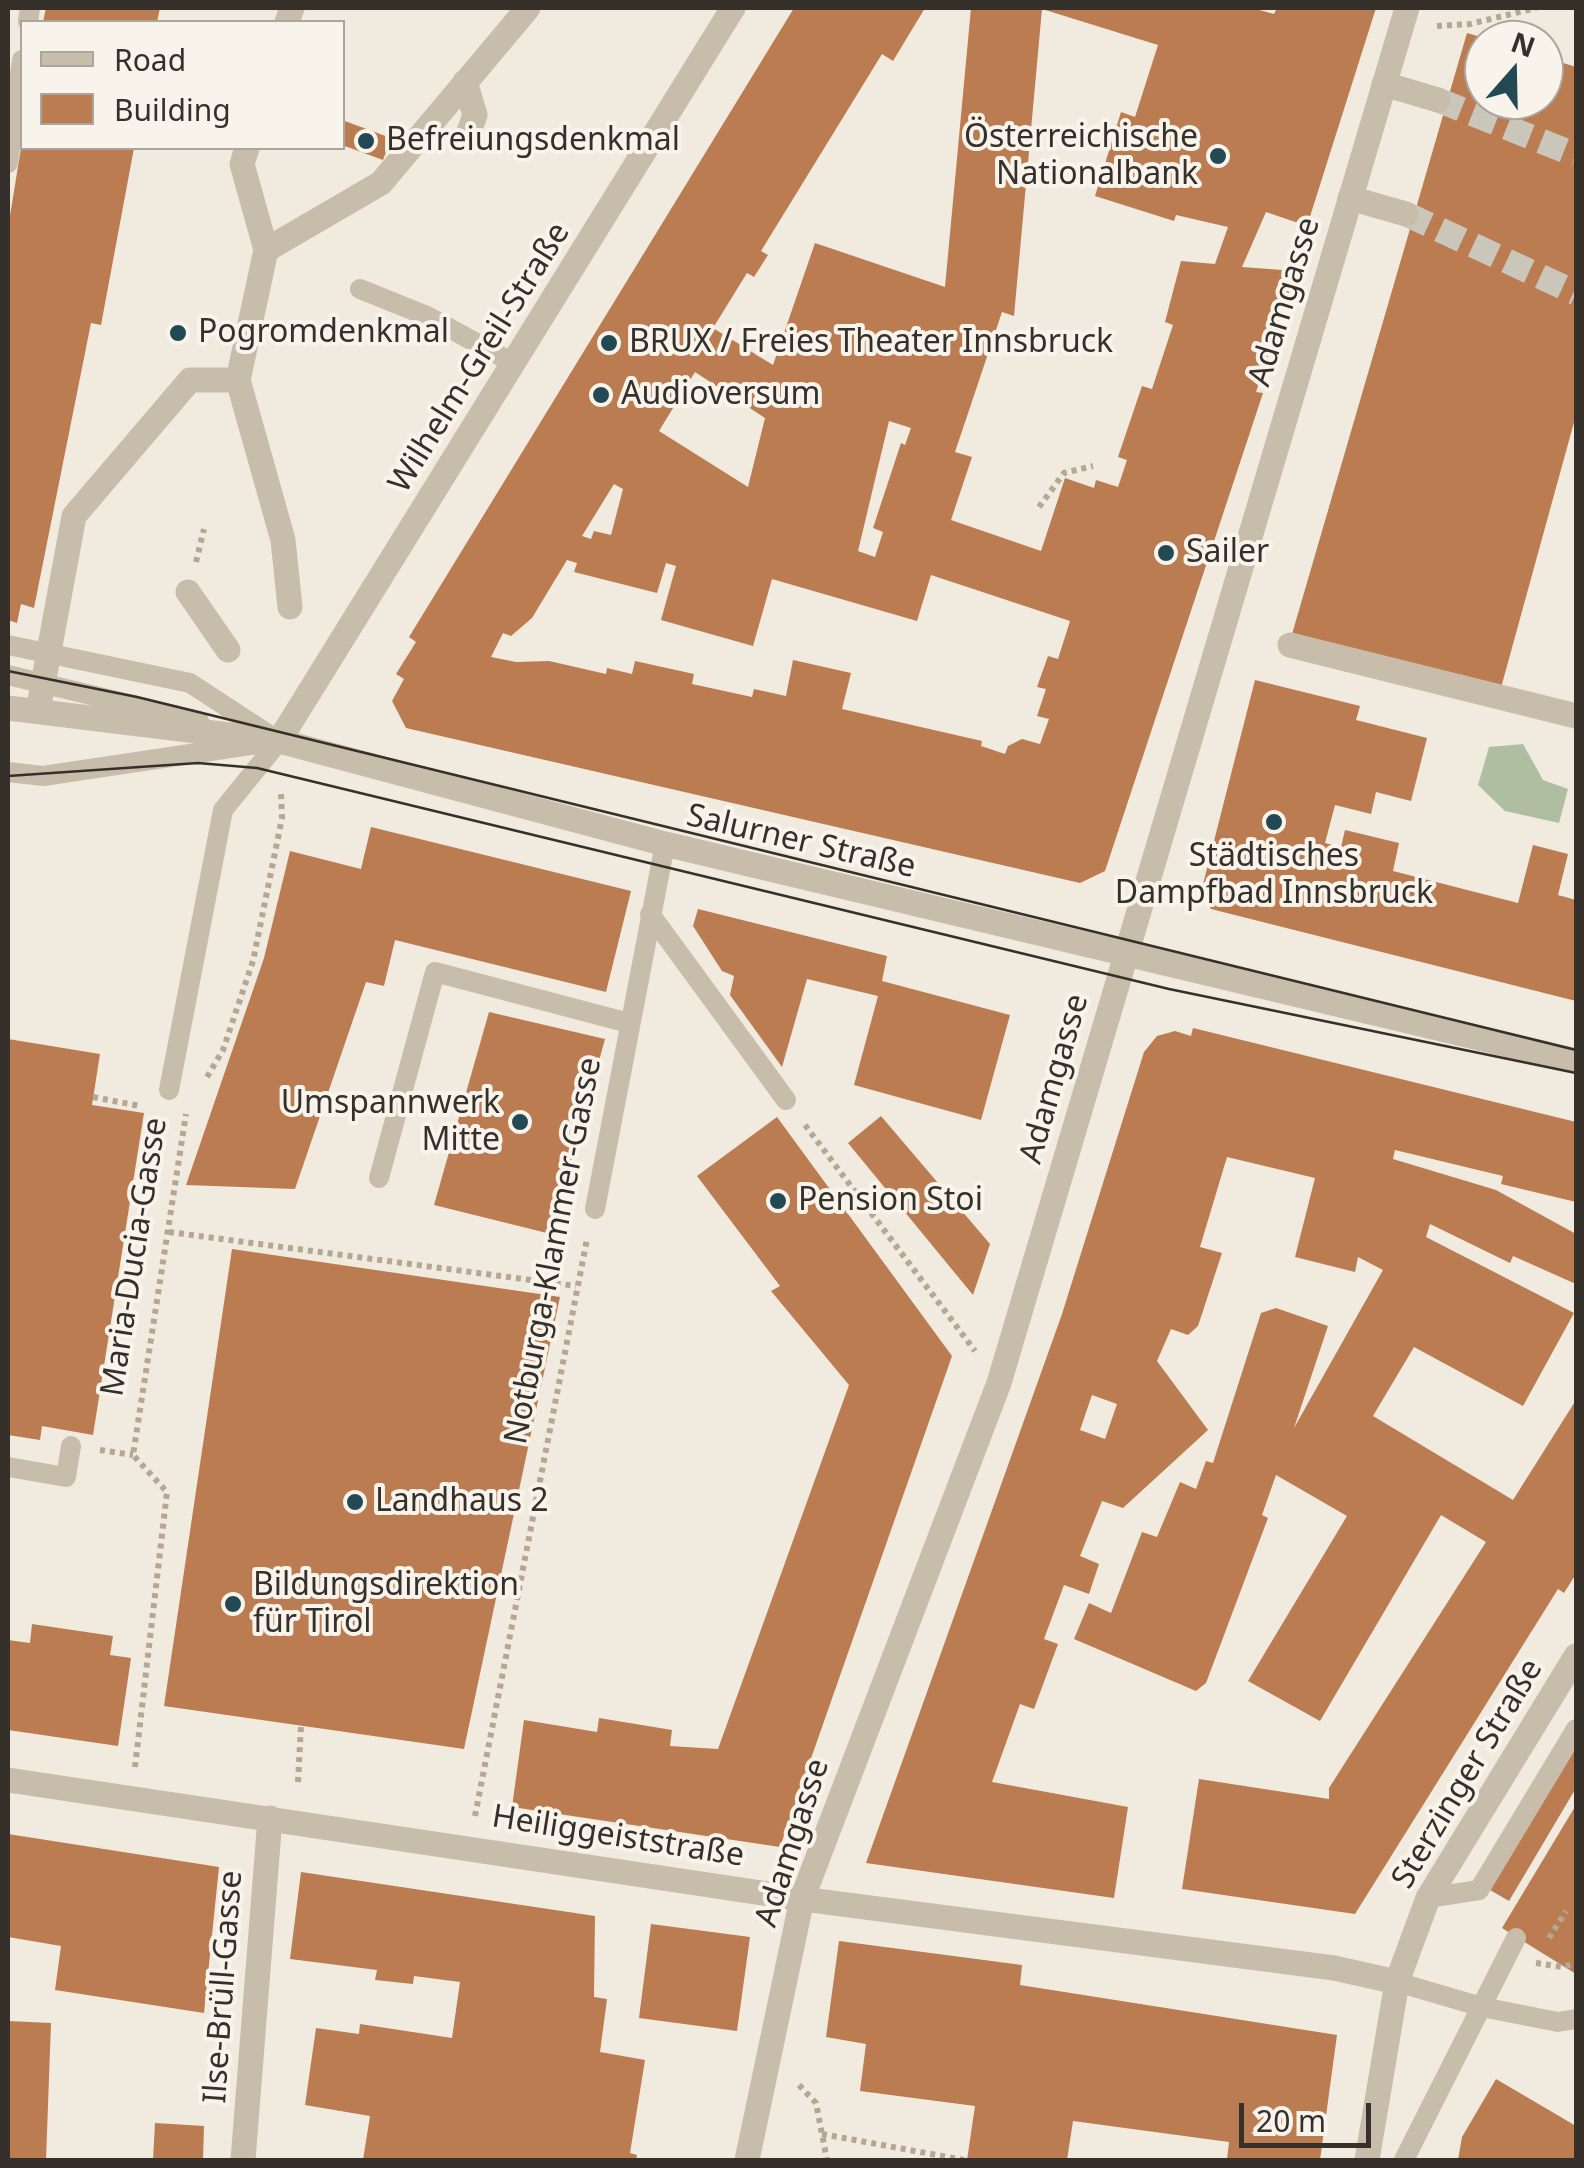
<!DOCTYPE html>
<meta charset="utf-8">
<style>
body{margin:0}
#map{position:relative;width:1584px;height:2168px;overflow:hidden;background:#f0ebde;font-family:"Noto Sans",sans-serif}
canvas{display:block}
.frame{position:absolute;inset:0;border:10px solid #36302a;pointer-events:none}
.legend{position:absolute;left:20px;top:20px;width:325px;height:130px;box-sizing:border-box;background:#f8f4eb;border:2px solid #aaa69e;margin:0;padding:12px 18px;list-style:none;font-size:30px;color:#36302a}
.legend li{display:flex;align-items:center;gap:20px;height:50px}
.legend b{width:50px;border:2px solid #aaa69e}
.north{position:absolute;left:1464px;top:20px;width:100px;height:100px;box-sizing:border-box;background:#f8f4eb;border:2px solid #aaa69e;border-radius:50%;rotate:20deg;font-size:28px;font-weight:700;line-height:40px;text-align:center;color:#36302a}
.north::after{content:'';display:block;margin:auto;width:35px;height:45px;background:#234954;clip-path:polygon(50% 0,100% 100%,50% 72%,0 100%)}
.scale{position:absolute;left:1239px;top:2103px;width:132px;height:45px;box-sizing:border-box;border:5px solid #36302a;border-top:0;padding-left:12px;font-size:30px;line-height:35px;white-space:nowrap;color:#36302a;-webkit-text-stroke:8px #f8f4eb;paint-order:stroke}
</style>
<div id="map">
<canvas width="1584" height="2168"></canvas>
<div class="frame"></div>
<ul class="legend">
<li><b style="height:12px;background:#c8bdab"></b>Road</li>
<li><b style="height:28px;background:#bb7c52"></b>Building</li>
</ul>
<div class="north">N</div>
<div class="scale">20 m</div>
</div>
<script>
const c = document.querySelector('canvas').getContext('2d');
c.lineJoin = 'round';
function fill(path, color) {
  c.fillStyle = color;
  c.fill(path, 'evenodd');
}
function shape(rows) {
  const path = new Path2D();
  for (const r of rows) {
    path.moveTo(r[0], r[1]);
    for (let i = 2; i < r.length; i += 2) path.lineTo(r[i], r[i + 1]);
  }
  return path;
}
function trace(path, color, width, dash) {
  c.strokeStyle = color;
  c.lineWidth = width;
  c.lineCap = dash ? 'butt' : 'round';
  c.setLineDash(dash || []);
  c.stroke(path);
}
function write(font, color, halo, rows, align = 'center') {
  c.font = font + ' "Noto Sans",sans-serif';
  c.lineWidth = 8;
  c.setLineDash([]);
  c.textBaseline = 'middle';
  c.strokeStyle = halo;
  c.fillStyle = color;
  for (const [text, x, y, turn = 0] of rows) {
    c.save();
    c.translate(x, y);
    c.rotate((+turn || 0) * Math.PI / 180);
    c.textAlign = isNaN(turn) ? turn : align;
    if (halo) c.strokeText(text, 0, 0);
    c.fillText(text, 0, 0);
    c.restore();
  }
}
const green = shape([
 [1523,744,1543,780,1568,789,1559,823,1505,811,1478,785,1489,747]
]);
const building = shape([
 [46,8,160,8,157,22,43,22],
 [794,8,925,8,893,61,882,54,761,251,768,255,754,277,747,273,713,328,773,365,815,243,945,287,971,8,1252,8,1274,14,1277,8,1376,8,1307,226,1266,212,1242,267,1296,271,1256,392,1263,393,1105,871,1080,883,406,728,392,701,404,679,396,674,416,642,409,637],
 [1042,9,1158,45,1135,117,1121,112,1095,196,1174,221,1176,215,1228,227,1215,264,1181,261,1165,322,1173,325,1152,389,1142,386,1118,457,1127,460,1118,487,1096,480,1094,488,1065,478,1041,551,951,520,972,457,955,452,1002,312,1014,316],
 [695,372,765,418,748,487,659,431],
 [889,421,911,428,905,445,901,443,873,528,883,532,875,557,858,551],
 [614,484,623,489,611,535,594,531,591,539,582,536],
 [567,560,577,563,574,572,657,593,666,563,676,566,661,620,753,646,772,579,917,621,931,575,1070,621,1058,659,1048,656,1037,687,1046,689,1037,716,1049,719,1040,744,1022,739,1008,746,1005,754,981,746,982,741,842,709,851,673,793,660,786,696,754,689,752,697,692,684,694,674,635,661,632,674,607,668,606,674,549,661,516,662,491,657,503,633,511,636,532,618],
 [1467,33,1484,38,1484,100,1544,100,1544,57,1576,67,1576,415,1499,695,1290,641],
 [342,120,391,138,383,160,342,145],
 [21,148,134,148,101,325,91,323,34,608,21,604,17,623,8,620,8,228],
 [1255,680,1360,706,1356,720,1427,738,1411,801,1376,792,1371,814,1335,805,1325,843,1341,847,1345,830,1399,843,1393,871,1518,903,1533,845,1568,854,1558,895,1576,900,1576,1001,1211,909,1201,892],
 [371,827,631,891,606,992,395,940,384,986,366,982,295,1189,186,1185,264,958,290,851,361,869],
 [698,909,887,956,882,981,1010,1015,981,1120,854,1085,878,996,807,979,782,1067,730,995,734,976,722,971,693,926],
 [489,1012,605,1039,551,1234,434,1205],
 [1193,1028,1576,1122,1576,1202,1501,1184,1503,1176,1395,1150,1393,1159,1496,1190,1576,1234,1576,1284,1513,1256,1510,1263,1430,1224,1426,1237,1574,1313,1523,1406,1414,1347,1373,1416,1513,1500,1576,1400,1576,1574,1564,1593,1558,1589,1355,1914,1182,1889,1199,1779,1329,1799,1329,1788,1486,1542,1441,1515,1320,1721,1248,1681,1347,1516,1276,1475,1262,1515,1268,1518,1206,1683,1196,1691,1074,1639,1089,1603,1111,1613,1142,1532,1157,1537,1180,1482,1196,1489,1206,1461,1213,1463,1261,1313,1276,1308,1328,1326,1294,1428,1383,1270,1358,1257,1355,1272,1295,1257,1315,1178,1227,1157,1200,1247,1222,1253,1198,1326,1188,1335,1171,1329,1157,1361,1208,1430,1123,1508,1102,1501,1080,1556,1099,1564,1089,1594,1064,1585,1044,1639,1058,1644,1034,1709,1020,1704,992,1782,1128,1807,1114,1898,866,1863,1062,1314,1144,1052,1157,1036,1175,1031,1191,1036],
 [1092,1395,1117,1404,1105,1439,1080,1430],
 [8,1039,100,1054,92,1105,144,1113,93,1435,42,1426,40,1440,8,1435],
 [881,1116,990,1244,973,1295,848,1143],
 [777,1117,952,1356,780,1847,512,1807,524,1720,597,1732,599,1718,672,1730,670,1746,718,1749,849,1385,771,1291,780,1286,697,1176],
 [232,1249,560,1297,464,1749,164,1706],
 [32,1624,113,1636,110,1655,131,1658,118,1746,8,1730,8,1640,30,1643],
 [1576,1747,1576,1788,1509,1901,1490,1890],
 [1576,1805,1576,1974,1502,1928],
 [8,1834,219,1867,204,2013,55,1990,61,1946,8,1937],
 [301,1872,595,1916,594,1997,607,1999,600,2052,645,2060,630,2153,637,2155,636,2160,363,2160,370,2116,305,2105,316,2028,359,2034,360,2024,452,2038,460,1982,414,1976,413,1984,375,1980,377,1970,290,1959],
 [651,1924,750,1937,737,2031,639,2018],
 [839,1941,1022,1965,1020,1985,1337,2035,1320,2160,1227,2160,1229,2142,1073,2121,1067,2160,967,2160,975,2106,860,2091,866,2044,826,2037],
 [8,2021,51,2023,46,2160,8,2160],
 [1496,2079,1576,2126,1576,2160,1458,2160,1462,2137],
 [155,2123,204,2126,203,2160,153,2160]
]);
const pedestrianTunnel = shape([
 [1438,100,1576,155],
 [1406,214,1576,293]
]);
const path = shape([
 [1437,26,1470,24,1536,8],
 [1039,507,1064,473,1093,466],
 [196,562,204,529],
 [207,1077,223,1050,253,961,282,818,281,792],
 [93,1097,140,1106],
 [805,1125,975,1351],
 [169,1232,576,1286],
 [100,1450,133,1455],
 [135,1767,167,1492,133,1455,186,1114],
 [298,1782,301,1726],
 [475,1816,587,1239],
 [1549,1938,1566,1911],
 [1536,1963,1562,1967,1576,1963],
 [799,2085,816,2103,827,2160],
 [822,2134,964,2160]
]);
const service = shape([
 [28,22,30,8],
 [8,163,22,60],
 [360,289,427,316,515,364],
 [8,645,190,683,277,740],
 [8,675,199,721],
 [8,772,43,776,257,744],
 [650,914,786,1100],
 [169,1090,223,810,279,741],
 [379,1178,435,972,629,1023],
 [595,1209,665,844],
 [8,1467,66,1477,71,1446],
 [1428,1898,1479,1890,1576,1729],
 [1397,1982,1482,2007,1558,2022,1576,2019],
 [1404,2160,1516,1938]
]);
const pedestrian = shape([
 [287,22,292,8],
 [465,82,475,115,467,137],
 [1384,84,1438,100],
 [247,148,242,164,266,250,238,380,283,540,290,607],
 [1350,198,1406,214],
 [266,250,381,183,528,8],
 [188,592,228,650],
 [1290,645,1576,716],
 [38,711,74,516,190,380,238,380]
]);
const minor = shape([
 [279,741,733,8],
 [8,1780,802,1899,1334,1968,1397,1982],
 [243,2160,270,1818],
 [747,2160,802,1899,999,1383,1407,8]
]);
const tertiary = shape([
 [8,708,279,741,665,844,1576,1061],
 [1367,2160,1397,1982,1428,1898,1576,1656]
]);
const tram = shape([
 [8,671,137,697,1576,1050],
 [8,776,198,763,257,768,1169,989,1576,1073]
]);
const markers = [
 [366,141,10,"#234954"],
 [1218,156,10,"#234954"],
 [178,333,10,"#234954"],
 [609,343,10,"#234954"],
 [601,395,10,"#234954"],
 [1166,553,10,"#234954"],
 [1274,822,10,"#234954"],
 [520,1122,10,"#234954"],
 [778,1201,10,"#234954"],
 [355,1502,10,"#234954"],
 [233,1604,10,"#234954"]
];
const poiNames = [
 ["Österreichische",1198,138,"right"],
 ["Nationalbank",1198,175,"right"],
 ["Befreiungsdenkmal",386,141],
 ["Pogromdenkmal",198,333],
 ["BRUX / Freies Theater Innsbruck",629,343],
 ["Audioversum",621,395],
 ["Sailer",1186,553],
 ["Städtisches",1274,857,"center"],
 ["Dampfbad Innsbruck",1274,894,"center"],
 ["Umspannwerk",500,1104,"right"],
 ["Mitte",500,1141,"right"],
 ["Pension Stoi",798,1201],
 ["Landhaus 2",375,1502],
 ["Bildungsdirektion",253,1586],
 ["für Tirol",253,1623]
];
const streetNames = [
 ["Adamgasse",1285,302,-73],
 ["Wilhelm-Greil-Straße",480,358,-58],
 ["Salurner Straße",801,842,13],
 ["Adamgasse",1055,1079,-74],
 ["Notburga-Klammer-Gasse",554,1251,-79],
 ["Maria-Ducia-Gasse",135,1257,-81],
 ["Sterzinger Straße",1468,1774,-59],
 ["Heiliggeiststraße",618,1837,9],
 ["Adamgasse",793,1843,-72],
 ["Ilse-Brüll-Gasse",224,1987,-86]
];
fill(green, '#afbea0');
fill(building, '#bb7c52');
trace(pedestrianTunnel, '#cbc6ba', 25, [25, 12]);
trace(path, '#b3a796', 6, [5, 5]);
trace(service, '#c8bdab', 20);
trace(pedestrian, '#c8bdab', 25);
trace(minor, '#c8bdab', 25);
trace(tertiary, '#c8bdab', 25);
trace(tram, '#36302a', 2.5);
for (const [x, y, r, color] of markers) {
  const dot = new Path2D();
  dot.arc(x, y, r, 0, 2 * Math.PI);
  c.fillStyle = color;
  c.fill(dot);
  trace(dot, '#f8f4eb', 4);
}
write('32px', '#36302a', '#f8f4eb', poiNames, 'left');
write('32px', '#36302a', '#f8f4eb', streetNames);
</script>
